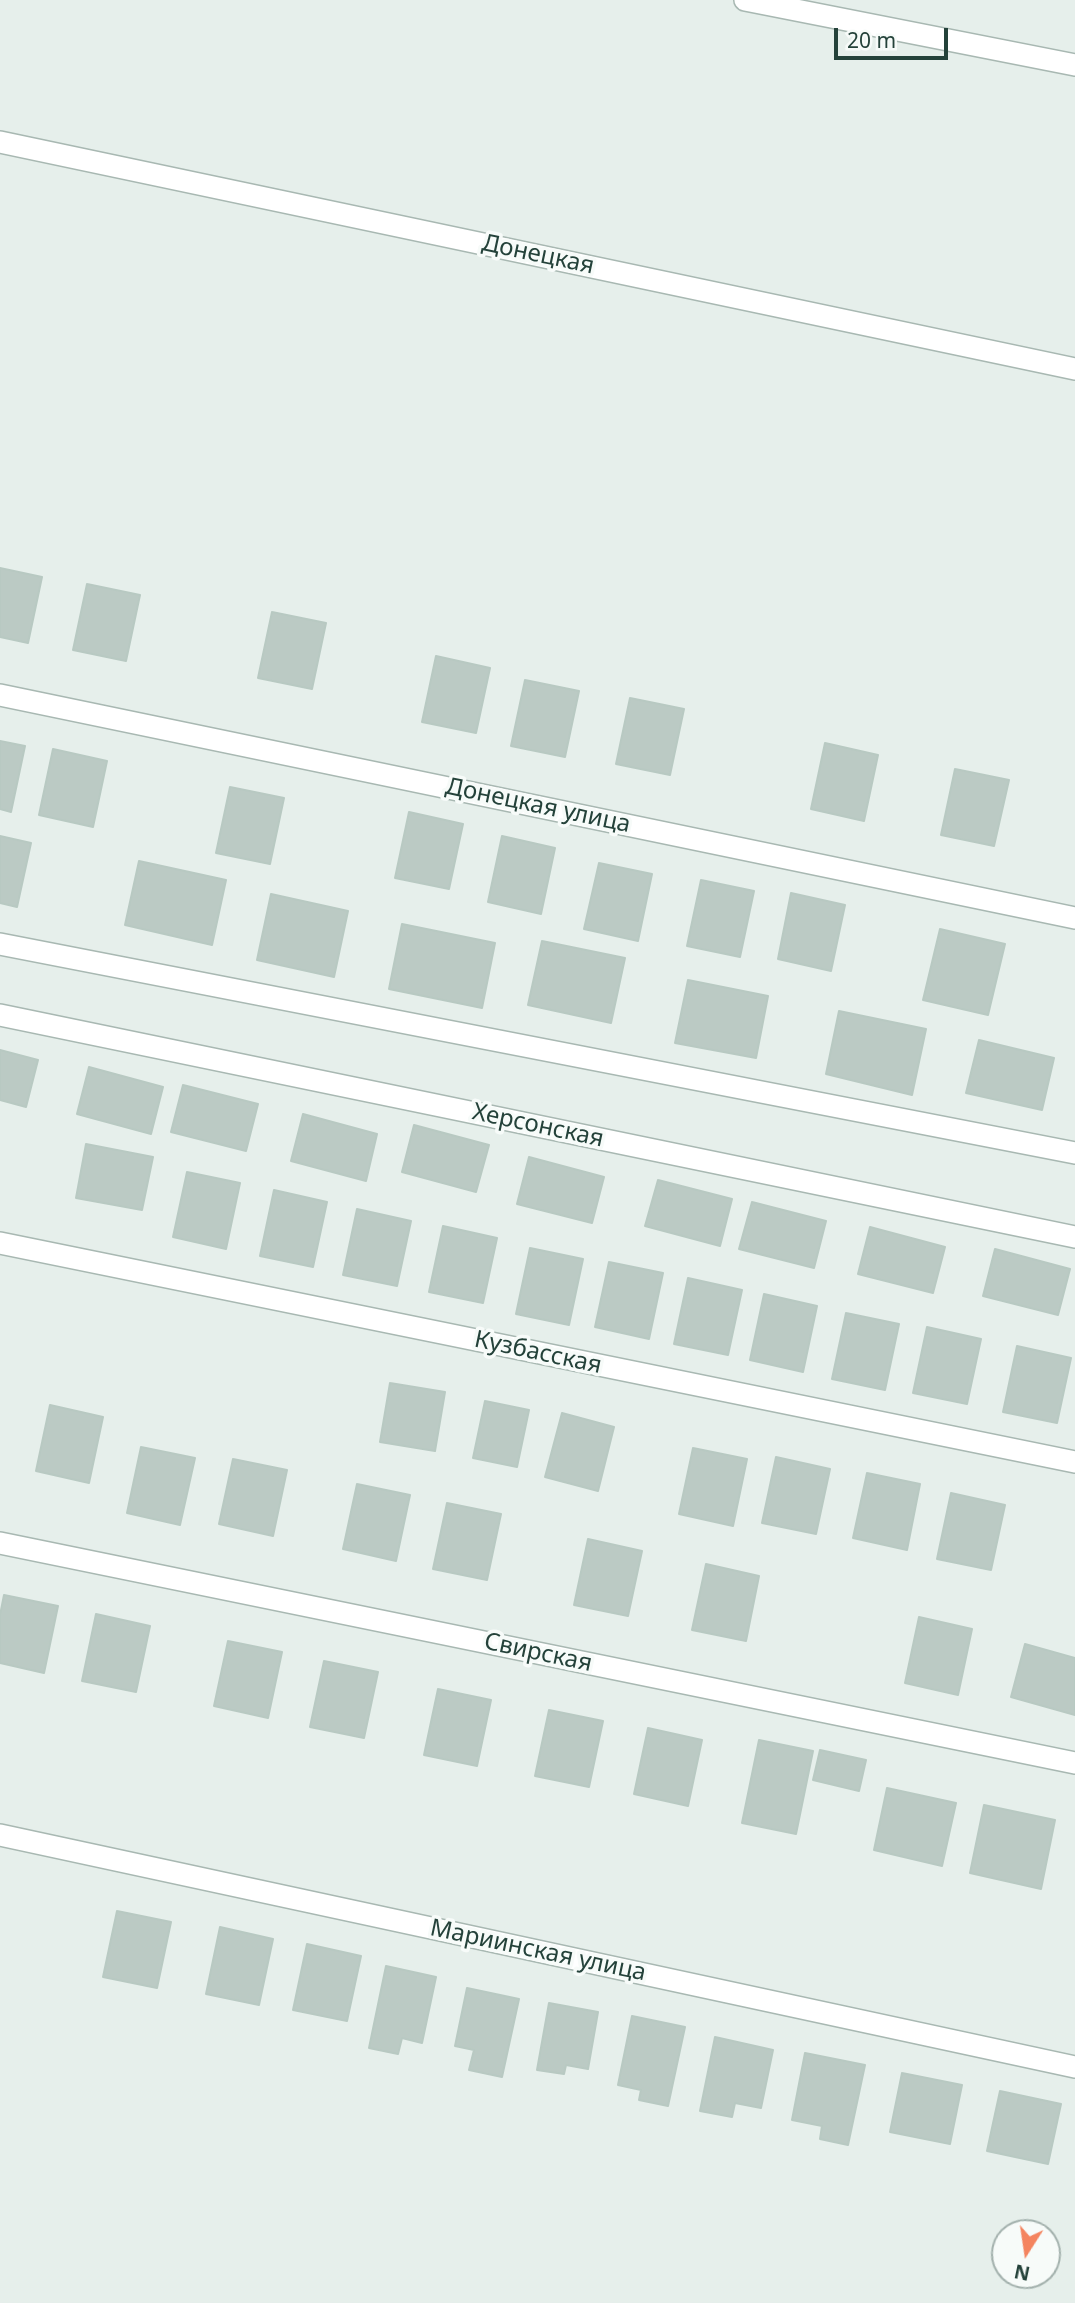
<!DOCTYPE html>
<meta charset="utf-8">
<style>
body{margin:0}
#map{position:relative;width:1075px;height:2303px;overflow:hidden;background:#e6efeb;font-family:"Noto Sans",sans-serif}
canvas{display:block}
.north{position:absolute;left:991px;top:2219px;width:70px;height:70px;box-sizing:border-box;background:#f7fbf9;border:2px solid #a3b1ad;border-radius:50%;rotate:192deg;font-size:19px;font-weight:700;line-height:28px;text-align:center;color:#24423a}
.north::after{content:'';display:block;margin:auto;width:24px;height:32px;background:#f4845f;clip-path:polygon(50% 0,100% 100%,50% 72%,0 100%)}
.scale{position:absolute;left:834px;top:28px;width:114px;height:32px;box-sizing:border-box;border:4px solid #24423a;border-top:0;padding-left:9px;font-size:21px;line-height:24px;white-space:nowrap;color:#24423a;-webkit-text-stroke:5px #f7fbf9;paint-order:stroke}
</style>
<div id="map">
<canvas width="1075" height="2303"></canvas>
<div class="north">N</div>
<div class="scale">20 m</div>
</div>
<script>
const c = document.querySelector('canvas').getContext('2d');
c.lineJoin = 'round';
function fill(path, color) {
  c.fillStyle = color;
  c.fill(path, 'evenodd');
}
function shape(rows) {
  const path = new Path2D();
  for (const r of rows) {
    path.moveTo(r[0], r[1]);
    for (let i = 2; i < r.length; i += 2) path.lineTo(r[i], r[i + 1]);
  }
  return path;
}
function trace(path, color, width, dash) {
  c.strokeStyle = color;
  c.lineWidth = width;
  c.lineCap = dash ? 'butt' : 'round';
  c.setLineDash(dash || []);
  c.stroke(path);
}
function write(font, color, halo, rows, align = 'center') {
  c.font = font + ' "Noto Sans",sans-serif';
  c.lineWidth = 7;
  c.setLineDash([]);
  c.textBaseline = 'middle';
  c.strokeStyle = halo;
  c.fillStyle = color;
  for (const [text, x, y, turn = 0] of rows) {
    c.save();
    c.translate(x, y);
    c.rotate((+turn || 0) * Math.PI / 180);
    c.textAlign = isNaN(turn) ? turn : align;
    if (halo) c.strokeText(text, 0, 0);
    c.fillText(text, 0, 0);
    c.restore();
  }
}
const building = shape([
 [0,568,42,577,28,643,0,637,0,568],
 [87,584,140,595,126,661,73,650,87,584],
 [272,612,326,623,312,689,258,678,272,612],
 [436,656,490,668,476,733,422,722,436,656],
 [525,680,579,691,565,757,511,746,525,680],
 [630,698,684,709,670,775,616,764,630,698],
 [0,741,25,746,11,812,0,809,0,741],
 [825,743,878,755,864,821,811,809,825,743],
 [53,749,107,761,93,827,39,815,53,749],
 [955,769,1009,780,994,846,941,835,955,769],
 [230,787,284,798,270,864,216,853,230,787],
 [409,812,463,824,449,889,395,878,409,812],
 [0,836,31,843,17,907,0,903,0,836],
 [502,836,555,848,541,914,488,902,502,836],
 [139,861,226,880,212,945,125,925,139,861],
 [599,863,652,874,638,941,584,929,599,863],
 [701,880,754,891,740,957,687,946,701,880],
 [791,893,845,905,831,971,778,959,791,893],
 [271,894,348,911,334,977,257,960,271,894],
 [402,924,495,943,482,1008,389,989,402,924],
 [940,929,1005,944,988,1015,923,1000,940,929],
 [542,941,625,958,611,1023,528,1005,542,941],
 [688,980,768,996,756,1058,675,1043,688,980],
 [839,1011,926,1029,912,1095,826,1074,839,1011],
 [979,1040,1054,1058,1042,1110,966,1093,979,1040],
 [0,1050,38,1060,26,1107,0,1100,0,1050],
 [89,1067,163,1087,151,1134,77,1114,89,1067],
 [183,1085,258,1104,246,1151,171,1132,183,1085],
 [303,1114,377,1134,366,1181,291,1161,303,1114],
 [414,1125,489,1145,476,1192,402,1172,414,1125],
 [86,1144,153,1157,142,1210,76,1198,86,1144],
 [529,1157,604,1177,592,1223,517,1204,529,1157],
 [187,1172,240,1183,226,1249,173,1237,187,1172],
 [658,1180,732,1199,720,1246,645,1226,658,1180],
 [274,1190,327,1202,313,1267,260,1256,274,1190],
 [752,1202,826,1221,814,1268,739,1249,752,1202],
 [357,1209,411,1221,397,1286,343,1275,357,1209],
 [443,1226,497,1238,483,1303,429,1292,443,1226],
 [870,1227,945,1247,933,1293,858,1274,870,1227],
 [530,1248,583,1259,569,1325,516,1314,530,1248],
 [995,1249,1070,1269,1058,1315,983,1296,995,1249],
 [609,1262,663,1273,649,1339,595,1327,609,1262],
 [688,1278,742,1290,728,1355,674,1344,688,1278],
 [764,1294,817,1306,803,1372,750,1360,764,1294],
 [846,1313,899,1324,885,1390,832,1379,846,1313],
 [927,1327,981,1339,967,1404,913,1393,927,1327],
 [1017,1346,1071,1358,1057,1423,1003,1412,1017,1346],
 [390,1383,445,1392,435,1451,380,1442,390,1383],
 [485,1401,529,1410,517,1467,473,1458,485,1401],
 [50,1405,103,1417,89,1483,36,1471,50,1405],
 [562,1413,614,1427,598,1491,545,1477,562,1413],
 [141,1447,195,1458,180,1525,127,1513,141,1447],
 [693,1448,747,1459,733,1526,679,1514,693,1448],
 [776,1457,830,1469,816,1534,762,1523,776,1457],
 [233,1459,287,1470,273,1536,219,1524,233,1459],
 [867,1473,920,1484,907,1550,853,1538,867,1473],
 [357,1484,410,1495,396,1561,343,1549,357,1484],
 [951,1493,1005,1505,991,1570,937,1559,951,1493],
 [447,1503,501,1514,487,1580,433,1569,447,1503],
 [588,1539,642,1551,628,1616,574,1605,588,1539],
 [706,1564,759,1576,746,1641,692,1630,706,1564],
 [4,1595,58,1606,44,1673,0,1663,0,1615,4,1595],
 [96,1614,150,1626,136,1692,82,1681,96,1614],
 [919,1617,972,1629,958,1695,905,1683,919,1617],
 [228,1641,282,1652,268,1718,214,1706,228,1641],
 [1025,1644,1075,1658,1075,1715,1011,1697,1025,1644],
 [324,1661,378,1672,364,1738,310,1727,324,1661],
 [438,1689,491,1700,477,1766,424,1755,438,1689],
 [549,1710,603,1721,589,1787,535,1776,549,1710],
 [648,1728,702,1740,688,1806,634,1794,648,1728],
 [759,1740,813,1751,796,1834,742,1823,759,1740],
 [820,1750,866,1760,859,1791,813,1780,820,1750],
 [887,1788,956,1803,942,1866,874,1850,887,1788],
 [984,1805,1055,1820,1041,1889,970,1873,984,1805],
 [117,1911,171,1922,157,1988,103,1977,117,1911],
 [220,1927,273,1939,259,2005,206,1994,220,1927],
 [307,1944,361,1956,347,2021,293,2010,307,1944],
 [386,1966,436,1977,422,2043,402,2038,398,2054,369,2048,386,1966],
 [467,1988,519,1999,502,2077,469,2070,474,2050,455,2046,467,1988],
 [549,2003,598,2012,588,2069,566,2065,564,2074,537,2070,549,2003],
 [632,2016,685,2027,668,2106,639,2100,641,2090,618,2085,632,2016],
 [715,2037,773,2050,761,2108,735,2103,732,2117,700,2111,715,2037],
 [805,2053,865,2065,848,2145,820,2139,822,2126,792,2120,805,2053],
 [902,2073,962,2085,950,2144,890,2132,902,2073],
 [1000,2091,1061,2104,1048,2164,987,2151,1000,2091]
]);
const minor = shape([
 [745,0,1075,65],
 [0,142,1075,369],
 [0,695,1075,918],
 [0,944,1075,1153],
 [0,1015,1075,1237],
 [0,1243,1075,1462],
 [0,1543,1075,1763],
 [0,1835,1075,2067]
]);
const streetNames = [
 ["Донецкая",538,255,12],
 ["Донецкая улица",538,806,12],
 ["Херсонская",538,1126,12],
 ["Кузбасская",538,1353,12],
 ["Свирская",538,1653,12],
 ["Мариинская улица",538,1951,12]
];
fill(building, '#bbcac4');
trace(building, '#b8c9c2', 2);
trace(minor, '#a8b8b2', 24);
trace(minor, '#fff', 21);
write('24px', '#24423a', '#f7fbf9', streetNames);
</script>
